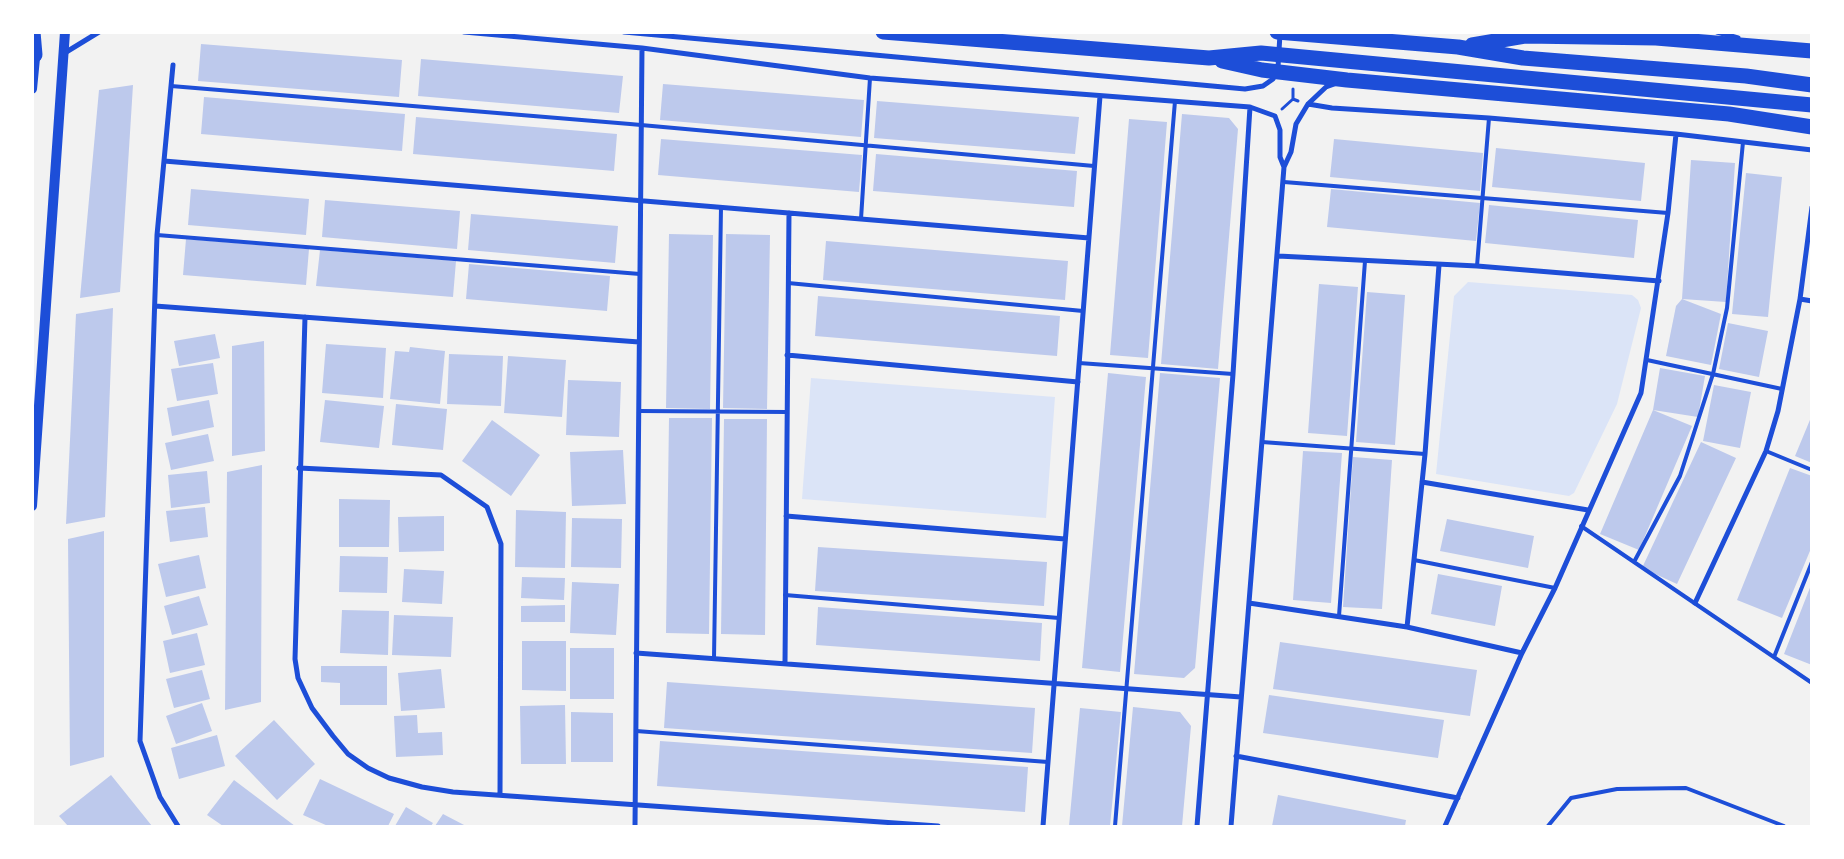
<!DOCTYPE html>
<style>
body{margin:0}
#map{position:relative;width:1844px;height:859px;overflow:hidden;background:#f2f2f2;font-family:"Sofia Sans Condensed",sans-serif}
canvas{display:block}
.frame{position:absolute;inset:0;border:34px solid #fff;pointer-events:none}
</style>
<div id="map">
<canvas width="1844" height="859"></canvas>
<div class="frame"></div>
</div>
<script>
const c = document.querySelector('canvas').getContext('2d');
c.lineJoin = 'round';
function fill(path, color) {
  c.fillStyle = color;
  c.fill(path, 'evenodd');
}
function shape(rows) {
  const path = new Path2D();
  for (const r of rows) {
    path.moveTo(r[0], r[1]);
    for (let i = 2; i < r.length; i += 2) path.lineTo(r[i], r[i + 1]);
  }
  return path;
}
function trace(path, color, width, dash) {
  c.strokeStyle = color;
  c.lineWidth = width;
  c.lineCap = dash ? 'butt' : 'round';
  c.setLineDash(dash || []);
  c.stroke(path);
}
const green = shape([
 [1468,282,1632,295,1638,300,1641,308,1617,404,1574,493,1569,496,1436,474,1454,296],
 [811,378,1055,397,1046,518,802,499]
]);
const building = shape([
 [201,44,402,60,399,97,198,81],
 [421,59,623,76,619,113,418,96],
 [663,84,864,100,861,137,660,120],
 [133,85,120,292,80,298,99,90],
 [204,97,405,114,402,151,201,134],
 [877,101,1079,117,1075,154,874,138],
 [1182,114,1229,118,1238,129,1218,369,1161,364],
 [416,117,617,134,614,171,413,154],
 [1129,119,1167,122,1148,358,1110,355],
 [661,139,862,155,859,192,658,175],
 [1334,139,1483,153,1480,191,1330,177],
 [1496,148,1645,163,1641,201,1492,187],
 [876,154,1077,171,1074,207,873,191],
 [1691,160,1735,163,1726,302,1682,299],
 [1746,173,1782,177,1768,317,1732,314],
 [191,189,309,199,306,235,188,225],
 [1331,189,1480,203,1476,241,1327,227],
 [325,200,460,211,457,249,322,237],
 [1489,205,1638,220,1634,258,1485,243],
 [471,214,618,226,615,263,468,250],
 [669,234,713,235,710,409,666,408],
 [726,234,770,235,767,409,723,408],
 [186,239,309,249,306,285,183,275],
 [826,241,1068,261,1065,300,823,280],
 [320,250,456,261,453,297,316,286],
 [469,264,610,276,607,311,466,299],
 [1319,284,1358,287,1347,436,1308,433],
 [1367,292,1405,295,1395,445,1356,442],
 [818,296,1060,316,1057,356,815,336],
 [1682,299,1721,314,1711,365,1666,356,1676,306],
 [113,308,105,517,66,524,76,314],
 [1728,323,1768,331,1759,377,1719,369],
 [215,334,220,358,179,366,174,341],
 [264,341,265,451,232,456,232,346],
 [326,344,386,348,383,398,322,393],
 [410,347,445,351,440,404,390,399,395,351,409,352],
 [449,354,503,356,501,406,447,404],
 [508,356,566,360,562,417,504,413],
 [213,363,218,394,177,401,171,369],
 [1660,368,1705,376,1698,417,1653,410],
 [1108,373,1146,377,1120,672,1082,668],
 [1160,373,1220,378,1195,668,1184,678,1134,674],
 [568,380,621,382,619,437,566,435],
 [1714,385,1751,392,1740,448,1703,441],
 [209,400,214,427,172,436,167,408],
 [325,400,384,406,379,448,320,442],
 [396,404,447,409,443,450,392,445],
 [1653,410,1692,426,1639,550,1600,534],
 [1812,415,1812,463,1795,456],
 [669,418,712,418,709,634,666,633],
 [724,419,767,419,765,635,721,634],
 [492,420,540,455,511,496,462,461],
 [208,434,214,461,171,470,165,443],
 [1701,442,1736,458,1677,584,1642,568],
 [623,450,626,504,572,506,570,452],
 [1303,451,1342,453,1331,603,1293,600],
 [1353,457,1392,460,1382,609,1343,607],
 [262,465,261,702,225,710,227,472],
 [1790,468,1812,476,1812,546,1782,618,1737,600],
 [207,471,210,503,171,508,168,475],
 [339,499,390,500,389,547,339,547],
 [205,507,208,537,170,542,166,511],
 [516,510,566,512,565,568,515,567],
 [444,516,444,551,399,552,398,517],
 [572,518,622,519,621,568,571,567],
 [1447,519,1534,536,1528,568,1440,551],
 [104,531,104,757,70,766,68,539],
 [818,547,1047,562,1044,606,815,591],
 [199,555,206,588,166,597,158,564],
 [340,556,388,557,387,593,339,592],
 [404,569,444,571,442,604,402,602],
 [1438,574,1502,586,1495,626,1431,614],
 [522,577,565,578,564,600,521,598],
 [572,582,619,584,616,635,570,633],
 [1811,585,1812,585,1812,665,1784,654],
 [199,596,208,625,172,635,164,606],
 [565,605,565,622,521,622,521,606],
 [818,607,1042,623,1040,661,816,645],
 [342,610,389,611,388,655,340,653],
 [394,615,453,617,451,657,392,655],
 [197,633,205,665,170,673,163,641],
 [522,641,566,641,566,691,522,690],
 [1280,642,1477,670,1470,716,1273,689],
 [570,648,614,648,614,699,570,699],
 [321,666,387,666,387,705,340,705,340,683,321,682],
 [441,669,445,708,401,711,398,673],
 [202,670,210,699,174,708,166,679],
 [667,682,1035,708,1032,753,664,728],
 [1269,695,1444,720,1438,758,1263,733],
 [202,703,212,731,176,744,166,716],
 [565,705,566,764,521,764,520,706],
 [1133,707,1180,712,1191,726,1182,826,1122,826],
 [1080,708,1121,712,1110,826,1069,826],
 [571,712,613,713,613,762,571,762],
 [417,715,418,733,442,732,443,755,396,757,394,716],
 [274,720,315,764,277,800,235,756],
 [217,735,225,766,179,779,171,748],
 [660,741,1028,767,1025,812,657,786],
 [111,775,152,826,68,826,59,816],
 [320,779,394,814,388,826,328,826,303,815],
 [234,780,295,826,223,826,207,815],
 [1278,795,1406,820,1405,826,1272,826],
 [406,807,433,823,431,826,395,826],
 [443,814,466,826,435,826]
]);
const path = shape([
 [1293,89,1293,99,1298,101],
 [1282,109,1293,99]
]);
const service = shape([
 [171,86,630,124,1094,166],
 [1284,182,1668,213],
 [861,219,870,78],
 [157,235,640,274],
 [1477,266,1489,118],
 [788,283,1083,311],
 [1647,360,1782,389],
 [1079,363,1233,374],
 [639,411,787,412],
 [1262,442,1425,454],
 [1766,451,1812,470],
 [1581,526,1812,683],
 [1414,560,1555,588],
 [1634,562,1680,476,1713,374,1727,308,1743,142],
 [785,595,1059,618],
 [1339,616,1365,261],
 [1774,657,1812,562],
 [714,658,721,207],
 [636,731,1048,762],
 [1115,826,1175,101],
 [1548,826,1571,798,1617,789,1686,788,1784,826]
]);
const minor = shape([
 [464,32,642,48,870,78,1250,107,1275,116,1280,130,1280,157,1284,167],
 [624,32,1245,89,1263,86,1273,79,1278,67,1280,34],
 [1717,32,1738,38],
 [63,54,99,32],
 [173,65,157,235,140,741,160,797,178,826],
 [1308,104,1332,108,1489,118,1676,134,1812,150],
 [164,161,1089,238],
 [1278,256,1477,266,1659,281],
 [1800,299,1812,301],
 [155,306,639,342],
 [305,317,295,659,298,678,312,708,333,736,348,754,368,768,389,778,422,787,453,792,938,826],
 [787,355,1078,382],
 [299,468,441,475,487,507,501,544,500,795],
 [1422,482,1588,510],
 [786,516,1065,539],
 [1249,603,1407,627,1522,653],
 [1695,603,1766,451,1778,411,1800,299,1812,207],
 [1407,627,1425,454,1439,265],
 [636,653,1241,697],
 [785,662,789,213],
 [1236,756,1458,798],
 [635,826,642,48],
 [1043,826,1100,96],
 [1197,826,1233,374,1250,107],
 [1231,826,1284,167,1291,152,1296,124,1308,104,1326,87,1337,83],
 [1445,826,1522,653,1555,588,1641,393,1668,213,1676,134]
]);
const secondary = shape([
 [32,89,36,48],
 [32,506,65,32]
]);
const motorway = shape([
 [33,32,35,55],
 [883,32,1209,58,1261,53,1812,105],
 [1277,32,1458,47,1523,58,1746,76,1812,85],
 [1472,45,1525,36,1656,38,1812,51],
 [1222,61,1262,70,1347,80,1729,114,1812,127]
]);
fill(green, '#dbe4f7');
fill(building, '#bdc9ec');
trace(path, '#1d4ed8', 3);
trace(service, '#1d4ed8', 4);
trace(minor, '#1d4ed8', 5);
trace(secondary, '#1d4ed8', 10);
trace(motorway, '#1d4ed8', 15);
</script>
